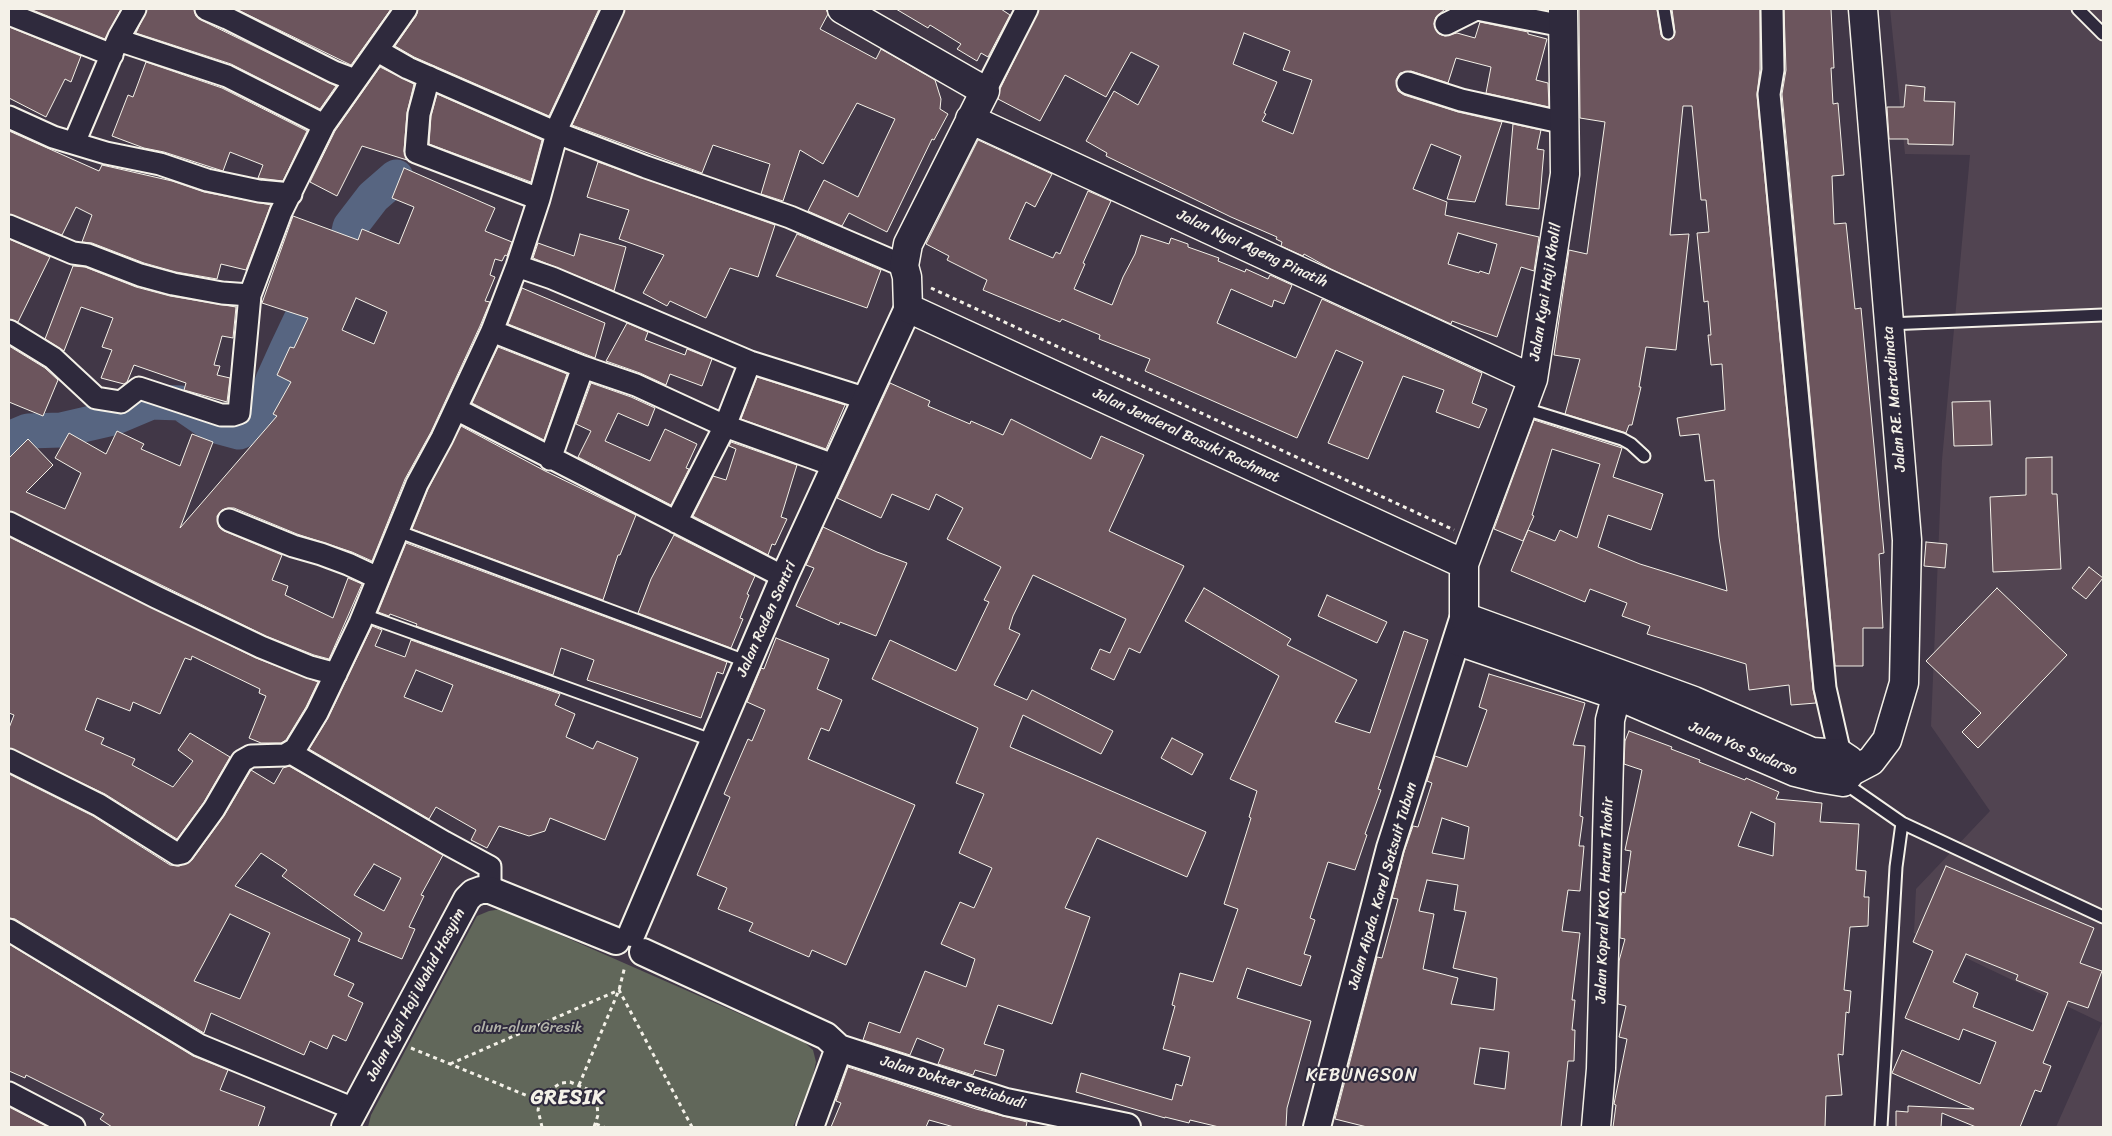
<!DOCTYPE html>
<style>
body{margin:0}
#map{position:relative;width:2112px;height:1136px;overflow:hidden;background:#413747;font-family:Sriracha,sans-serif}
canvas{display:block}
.frame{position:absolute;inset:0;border:10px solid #f4f1e8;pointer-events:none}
</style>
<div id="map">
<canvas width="2112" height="1136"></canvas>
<div class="frame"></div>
</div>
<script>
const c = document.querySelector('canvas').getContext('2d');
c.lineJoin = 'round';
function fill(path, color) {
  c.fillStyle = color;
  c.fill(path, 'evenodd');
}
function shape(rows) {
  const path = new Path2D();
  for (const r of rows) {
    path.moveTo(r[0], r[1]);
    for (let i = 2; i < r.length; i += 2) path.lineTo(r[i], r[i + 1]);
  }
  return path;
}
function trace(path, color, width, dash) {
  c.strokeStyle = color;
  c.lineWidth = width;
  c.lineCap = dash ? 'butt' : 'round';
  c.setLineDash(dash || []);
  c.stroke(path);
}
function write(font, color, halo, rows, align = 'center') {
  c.font = font + ' Sriracha,sans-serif';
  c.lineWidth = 4;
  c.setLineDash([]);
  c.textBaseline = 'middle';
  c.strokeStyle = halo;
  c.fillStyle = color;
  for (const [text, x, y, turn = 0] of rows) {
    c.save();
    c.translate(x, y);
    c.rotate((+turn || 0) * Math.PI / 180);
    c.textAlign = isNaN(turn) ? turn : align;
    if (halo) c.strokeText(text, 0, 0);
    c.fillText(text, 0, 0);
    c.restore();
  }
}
const built = shape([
 [1890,9,2103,9,2103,1127,2056,1127,2102,1023,1914,933,1916,889,1990,811,1931,726,1942,460,1970,155,1905,154]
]);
const green = shape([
 [501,909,804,1042,813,1050,816,1062,812,1080,793,1127,368,1127,371,1115,477,916,489,911]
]);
const river = shape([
 [9,439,28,431,61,430,113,418,151,402,181,403,213,425,239,432,259,423,273,380,287,349,315,290,325,280,346,245,350,227,373,197,396,177]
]);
const building = shape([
 [30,9,121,9,105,39,30,9],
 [147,9,194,9,196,16,201,20,336,86,320,109,231,64,136,33,147,9],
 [236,9,391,9,351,65,236,9],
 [418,9,599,9,549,116,414,57,395,46,416,16,418,9],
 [625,9,826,9,828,14,820,29,876,59,881,49,935,80,941,99,940,109,948,114,934,140,932,139,887,232,849,213,842,226,808,211,824,180,858,197,895,119,857,103,823,164,800,150,783,201,761,194,770,164,713,145,702,173,572,125,625,9],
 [896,9,1001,9,1010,15,988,57,981,53,977,61,957,49,961,44,930,25,928,28,896,9],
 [1039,9,1445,9,1436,17,1434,24,1439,34,1445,36,1457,33,1475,38,1480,22,1528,32,1528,34,1547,39,1536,80,1548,83,1549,107,1486,93,1491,67,1456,58,1448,83,1411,71,1400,73,1396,80,1398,91,1404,95,1458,112,1502,122,1475,202,1447,199,1461,156,1431,144,1413,189,1447,202,1445,215,1539,237,1534,271,1521,267,1497,337,1452,321,1451,324,1331,269,1304,254,1303,256,1281,246,1282,242,1276,239,1277,237,1231,217,1106,156,1107,153,1086,141,1114,91,1138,105,1159,66,1131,52,1106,97,1065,75,1040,121,998,99,1000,89,1039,9],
 [1244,33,1290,51,1283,70,1312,80,1293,134,1262,121,1266,114,1264,113,1277,82,1233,64,1244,33],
 [1458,233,1497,244,1489,274,1480,271,1479,273,1448,264,1458,233],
 [1579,9,1657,9,1661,35,1663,38,1669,40,1673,38,1675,32,1672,9,1760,9,1760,69,1757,95,1813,689,1816,703,1791,705,1789,685,1749,690,1746,664,1647,634,1650,626,1622,616,1627,603,1590,589,1585,602,1511,571,1528,530,1555,541,1560,530,1577,538,1600,464,1552,449,1532,515,1534,516,1523,541,1494,529,1534,420,1622,448,1613,477,1663,494,1651,530,1608,515,1598,547,1640,564,1727,591,1719,537,1714,480,1705,481,1699,434,1680,436,1677,418,1725,410,1722,364,1711,365,1708,335,1711,335,1708,301,1704,302,1697,233,1709,232,1706,200,1701,200,1692,106,1683,106,1670,235,1689,234,1676,350,1646,347,1639,387,1641,387,1632,425,1629,425,1626,433,1565,414,1580,359,1554,355,1569,250,1587,254,1605,122,1580,118,1579,9],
 [1784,9,1831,9,1834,68,1831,68,1833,104,1838,103,1844,175,1832,176,1834,224,1846,223,1855,309,1861,308,1884,553,1879,554,1883,628,1863,628,1863,666,1835,666,1782,94,1786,70,1784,9],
 [9,27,81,56,71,82,65,79,46,117,9,98,9,27],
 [146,62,222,88,307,131,283,181,258,178,263,165,230,152,223,171,164,152,144,148,112,136,128,95,133,97,146,62],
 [380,67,414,84,407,113,404,151,407,160,362,146,337,196,310,182,335,131,380,67],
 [1906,85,1925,87,1924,101,1955,102,1953,145,1908,144,1908,139,1889,139,1887,107,1904,107,1906,85],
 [437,94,542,140,531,182,429,144,431,116,437,94],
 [1513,124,1541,130,1537,149,1544,150,1539,209,1506,205,1513,124],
 [9,131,99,171,102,165,172,181,204,192,271,205,246,270,221,264,217,279,176,272,144,263,92,243,82,242,92,215,76,207,62,235,9,214,9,131],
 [978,140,1052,174,1035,207,1026,202,1009,239,1053,258,1056,252,1060,254,1088,191,1111,201,1083,263,1085,264,1074,289,1112,305,1123,277,1135,254,1141,235,1169,244,1171,238,1188,244,1188,247,1219,258,1218,261,1245,272,1246,269,1268,279,1270,275,1292,285,1284,304,1274,300,1272,307,1231,289,1217,323,1296,358,1322,299,1482,373,1472,403,1487,409,1479,428,1436,412,1444,390,1403,376,1368,459,1328,443,1363,362,1336,350,1297,438,1145,371,1150,359,1099,339,1100,335,1062,319,1060,322,983,290,987,280,947,260,949,256,926,244,978,140],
 [598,162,775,225,758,277,730,268,706,318,670,301,667,306,643,293,664,255,619,239,629,210,587,197,598,162],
 [404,168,495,208,485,231,512,242,507,256,505,255,502,261,495,259,490,275,495,277,485,301,490,302,480,326,431,432,405,479,372,561,352,552,297,534,234,508,228,508,222,510,217,516,219,527,224,531,282,555,272,580,288,586,285,595,333,618,348,578,362,584,329,659,314,655,266,636,9,511,9,458,28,439,53,465,26,492,65,509,81,473,55,458,69,433,106,454,117,431,144,444,141,449,180,466,192,434,213,442,180,528,277,416,273,414,291,382,277,375,290,347,294,348,308,318,262,303,293,216,358,240,362,229,399,244,414,207,392,198,404,168],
 [356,298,387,312,374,344,342,330,356,298],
 [580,234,626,247,614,291,533,258,538,243,574,256,580,234],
 [797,234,881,270,867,308,776,276,797,234],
 [9,239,50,257,18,322,9,319,9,239],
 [73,266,85,267,136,287,170,296,236,307,233,338,222,336,214,365,220,366,217,375,230,378,227,402,184,390,186,383,134,365,127,382,124,384,101,378,112,350,102,347,113,318,81,307,64,351,45,339,73,266],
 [522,288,605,323,595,358,508,324,522,288],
 [627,323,648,332,645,340,685,355,687,349,712,359,702,386,670,374,666,385,640,373,606,361,627,323],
 [9,346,45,368,58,380,43,416,9,402,9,346],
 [498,347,567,374,544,440,472,403,498,347],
 [757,377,845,405,826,449,741,419,757,377],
 [591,383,631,397,655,408,648,426,618,413,605,441,650,461,665,429,697,444,686,468,689,469,671,505,578,457,591,431,576,424,591,383],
 [890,383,930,401,928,406,970,424,971,421,1003,435,1011,419,1091,459,1101,436,1144,455,1109,531,1184,566,1140,653,1129,648,1114,680,1091,669,1100,649,1110,653,1126,619,1033,575,1013,616,1009,629,1020,634,994,685,1027,700,1032,690,1113,731,1101,754,1023,715,1010,747,1206,832,1187,877,1097,838,1065,908,1090,917,1052,1024,998,1005,984,1044,1004,1050,996,1076,975,1070,973,1075,938,1064,944,1049,917,1038,910,1055,863,1040,869,1022,900,1033,925,971,966,987,975,959,941,944,960,902,974,908,992,868,959,853,984,794,956,783,978,728,872,679,890,640,956,671,989,602,984,600,1001,567,947,539,963,508,936,494,929,510,892,494,881,518,837,498,890,383],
 [1990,401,1992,445,1954,446,1952,402,1990,401],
 [461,426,545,471,636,515,620,555,618,555,603,600,412,529,428,489,461,426],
 [731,442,797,465,781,517,787,519,775,545,772,544,768,555,693,516,713,476,726,480,736,449,729,446,731,442],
 [2052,457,2052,494,2057,494,2061,569,1993,572,1990,497,2026,495,2026,458,2052,457],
 [823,527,877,552,907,563,876,636,840,622,839,625,796,606,814,568,806,565,823,527],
 [674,535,755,576,747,594,749,595,740,618,743,619,731,648,638,613,651,579,674,535],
 [9,537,256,658,318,682,306,707,286,740,281,743,261,743,249,738,266,696,259,693,260,689,192,656,191,660,185,658,160,714,133,702,130,711,97,698,85,730,104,738,101,744,135,759,132,765,173,787,193,761,178,750,190,733,230,757,204,802,177,839,105,794,9,748,9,728,14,715,9,713,9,537],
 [1926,542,1947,544,1945,568,1924,566,1926,542],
 [406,543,727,662,723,674,717,672,701,718,587,680,594,660,561,648,553,675,416,626,417,624,390,614,389,616,378,612,406,543],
 [2089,567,2103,578,2086,599,2072,588,2089,567],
 [1204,588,1291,639,1287,645,1357,680,1335,722,1370,733,1404,631,1428,640,1378,789,1381,790,1365,834,1367,835,1355,870,1328,862,1310,918,1315,920,1304,954,1311,956,1301,986,1247,968,1237,998,1311,1021,1287,1108,1286,1127,1219,1127,1190,1120,1189,1123,1165,1117,1165,1118,1076,1092,1081,1073,1172,1100,1176,1084,1182,1086,1190,1057,1163,1049,1175,1006,1172,1005,1180,973,1213,982,1238,909,1224,904,1251,818,1249,817,1257,791,1230,779,1279,676,1185,621,1204,588],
 [1997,588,2067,655,1978,748,1962,732,1981,713,1926,661,1997,588],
 [1327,595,1387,622,1377,643,1318,616,1327,595],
 [372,626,382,630,375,646,405,657,411,640,560,694,555,705,575,714,566,737,593,749,597,741,638,758,605,840,550,818,545,831,529,836,499,826,487,848,471,840,476,830,436,807,429,819,309,749,328,718,372,626],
 [416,670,453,685,442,712,404,697,416,670],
 [776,638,829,659,817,689,842,700,829,731,821,728,808,759,915,805,846,965,812,950,809,957,749,931,753,923,718,909,727,888,697,875,730,797,724,794,748,739,752,741,765,710,747,702,761,668,764,669,776,638],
 [1489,674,1585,703,1573,745,1585,746,1580,816,1583,817,1579,846,1584,846,1580,891,1568,890,1562,931,1580,933,1572,1000,1575,1000,1572,1030,1575,1030,1574,1061,1568,1061,1561,1127,1367,1127,1335,1119,1377,957,1382,958,1398,899,1392,898,1404,852,1413,826,1418,827,1432,783,1427,781,1435,756,1467,767,1487,710,1479,707,1489,674],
 [1442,818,1469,827,1464,859,1432,853,1442,818],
 [1427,880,1458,885,1454,910,1466,912,1453,968,1497,978,1494,1010,1451,1004,1458,978,1423,969,1434,914,1419,911,1427,880],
 [1480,1048,1509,1052,1505,1089,1474,1084,1480,1048],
 [1629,731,1672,747,1671,749,1700,760,1699,762,1745,780,1746,778,1779,792,1776,799,1822,803,1820,822,1859,824,1856,870,1866,871,1864,897,1869,897,1868,926,1850,927,1844,990,1851,991,1849,1013,1846,1012,1843,1055,1838,1054,1842,1095,1826,1096,1825,1127,1613,1127,1616,1105,1614,1104,1627,1039,1619,1037,1626,1006,1618,1004,1619,961,1625,939,1620,938,1621,896,1622,892,1625,893,1631,851,1625,850,1642,770,1624,764,1625,741,1629,731],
 [1751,812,1775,823,1773,856,1738,846,1751,812],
 [1172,738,1203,754,1192,775,1161,758,1172,738],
 [289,766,443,855,421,895,424,896,409,927,415,929,402,959,358,941,362,933,282,876,287,870,261,853,235,886,350,939,334,975,354,984,348,996,363,1003,346,1041,333,1035,327,1049,310,1041,304,1055,211,1013,204,1033,15,919,9,918,9,774,93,816,170,865,179,866,192,860,224,816,251,770,274,784,283,768,289,766],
 [374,864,401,878,384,911,354,895,374,864],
 [230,914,270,933,240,999,194,981,230,914],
 [1946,866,2094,928,2080,963,2102,971,2088,1008,2068,1001,2043,1063,2051,1066,2041,1092,2035,1090,2020,1127,1976,1127,1942,1113,1941,1127,1896,1127,1896,1111,1908,1112,1908,1106,1974,1109,1892,1073,1902,1050,1980,1084,1996,1042,1963,1029,1959,1040,1905,1018,1933,951,1913,942,1946,866],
 [1966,954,2018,975,2016,980,2048,993,2033,1031,1973,1007,1978,993,1953,982,1966,954],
 [9,944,193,1056,228,1070,220,1090,265,1107,258,1127,112,1127,100,1119,104,1114,26,1075,25,1078,9,1071,9,944],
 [848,1067,976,1109,1027,1122,1026,1127,954,1127,929,1120,926,1127,831,1127,841,1103,836,1101,848,1067],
 [9,1107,48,1127,9,1127,9,1107]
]);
const path = shape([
 [931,288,1454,530],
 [411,1048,540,1101],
 [450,1064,619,990,692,1127],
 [579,1085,619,990,625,966],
 [596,1124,604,1127],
 [542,1127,538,1110,540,1101,545,1093,561,1083,570,1082,587,1089,594,1096,597,1105,598,1115,594,1127]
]);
const service = shape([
 [1664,9,1668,33],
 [2078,9,2103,34],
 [1888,324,2103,315],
 [1522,408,1622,439,1631,444,1644,456],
 [397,531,748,662],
 [364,615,714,741],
 [1843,782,1902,823,2103,917],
 [1881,1127,1896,867,1902,823]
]);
const minor = shape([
 [206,9,227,18,334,72,355,80],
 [1477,9,1563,26],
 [1772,9,1773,70,1769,94,1825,688,1840,754],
 [9,14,112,55],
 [1446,24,1476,9],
 [119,37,124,42,227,76,324,125],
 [378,51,408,68,557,133,646,167,790,217,904,266],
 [429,77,419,114,416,152,539,199],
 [1408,83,1461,100,1565,123],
 [985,91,1027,9],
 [9,117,53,137,106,153,160,164,207,180,259,191,291,194],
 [74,143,119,37,135,9],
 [9,226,73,253,88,255,140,275,173,284,222,293,250,295],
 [517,266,552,278,750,362,867,399],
 [9,331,53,358,96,398,121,402,139,388,221,415,233,415,239,413,250,295,281,212,324,125,406,9],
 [492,331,583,367,636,385,725,426,836,466],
 [456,409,784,577],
 [550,459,583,367],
 [229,520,293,546,321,554,348,564,378,578],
 [676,522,725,426,750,362],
 [9,523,156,597,261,647,310,667,336,674],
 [291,753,444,842,490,867,490,890],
 [9,760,99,805,177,854,182,853,214,809,242,761,251,756,285,755,295,749,317,713,360,623,417,484,442,438,492,331,517,266,539,199,560,122,613,9],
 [9,930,199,1045,354,1109],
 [9,1093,74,1127]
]);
const tertiary = shape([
 [632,933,784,577,908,308],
 [643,952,826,1036,839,1048,810,1127],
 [839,1048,1006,1102,1127,1127],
 [345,1127,467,899,473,893,481,890,490,890,616,941],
 [1317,1127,1390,848,1463,619]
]);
const secondary = shape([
 [842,9,985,91,908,244,904,266,907,277,908,308,1464,564],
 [1563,9,1565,174,1533,379,1464,564,1464,617,1694,701,1812,752,1840,754,1849,760,1852,771],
 [970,119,1533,379],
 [1458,641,1616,695,1795,772,1819,778,1843,782,1852,771,1871,761,1887,740,1904,683,1907,540,1863,9],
 [1596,1127,1601,1069,1610,720,1621,678]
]);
const streetNames = [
 ["Jalan Nyai Ageng Pinatih",1252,249,25],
 ["Jalan Kyai Haji Kholil",1546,292,-81],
 ["Jalan RE. Martadinata",1895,399,-95],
 ["Jalan Jenderal Basuki Rachmat",1186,436,25],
 ["Jalan Raden Santri",767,619,-66],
 ["Jalan Yos Sudarso",1743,749,23],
 ["Jalan Aipda. Karel Satsuit Tubun",1383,886,-74],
 ["Jalan Kopral KKO. Harun Thohir",1605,900,-88],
 ["Jalan Kyai Haji Wahid Hasyim",416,995,-62],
 ["Jalan Dokter Setiabudi",953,1083,17]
];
const parkNames = [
 ["alun-alun Gresik",528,1028]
];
const quarterNames = [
 ["KEBUNGSON",1362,1076]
];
const districtNames = [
 ["GRESIK",568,1099]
];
fill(built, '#514451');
fill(green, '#61675a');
trace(river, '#576581', 35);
fill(building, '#6c555d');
trace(building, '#f4f1e8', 1);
trace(service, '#f4f1e8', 15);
trace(minor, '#f4f1e8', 25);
trace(tertiary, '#f4f1e8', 30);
trace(secondary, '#f4f1e8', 31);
trace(path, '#f4f1e8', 3, [4, 4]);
trace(service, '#2f2a3d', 11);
trace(minor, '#2f2a3d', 21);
trace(tertiary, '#2f2a3d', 26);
trace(secondary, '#2f2a3d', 28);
write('15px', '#f4f1e8', '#2f2a3d', streetNames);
write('15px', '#b2b3a8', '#2f2a3d', parkNames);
c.letterSpacing = '1px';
write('18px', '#f4f1e8', '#2f2a3d', quarterNames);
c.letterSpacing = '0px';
c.letterSpacing = '1px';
write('bold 20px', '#f4f1e8', '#2f2a3d', districtNames);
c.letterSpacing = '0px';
</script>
